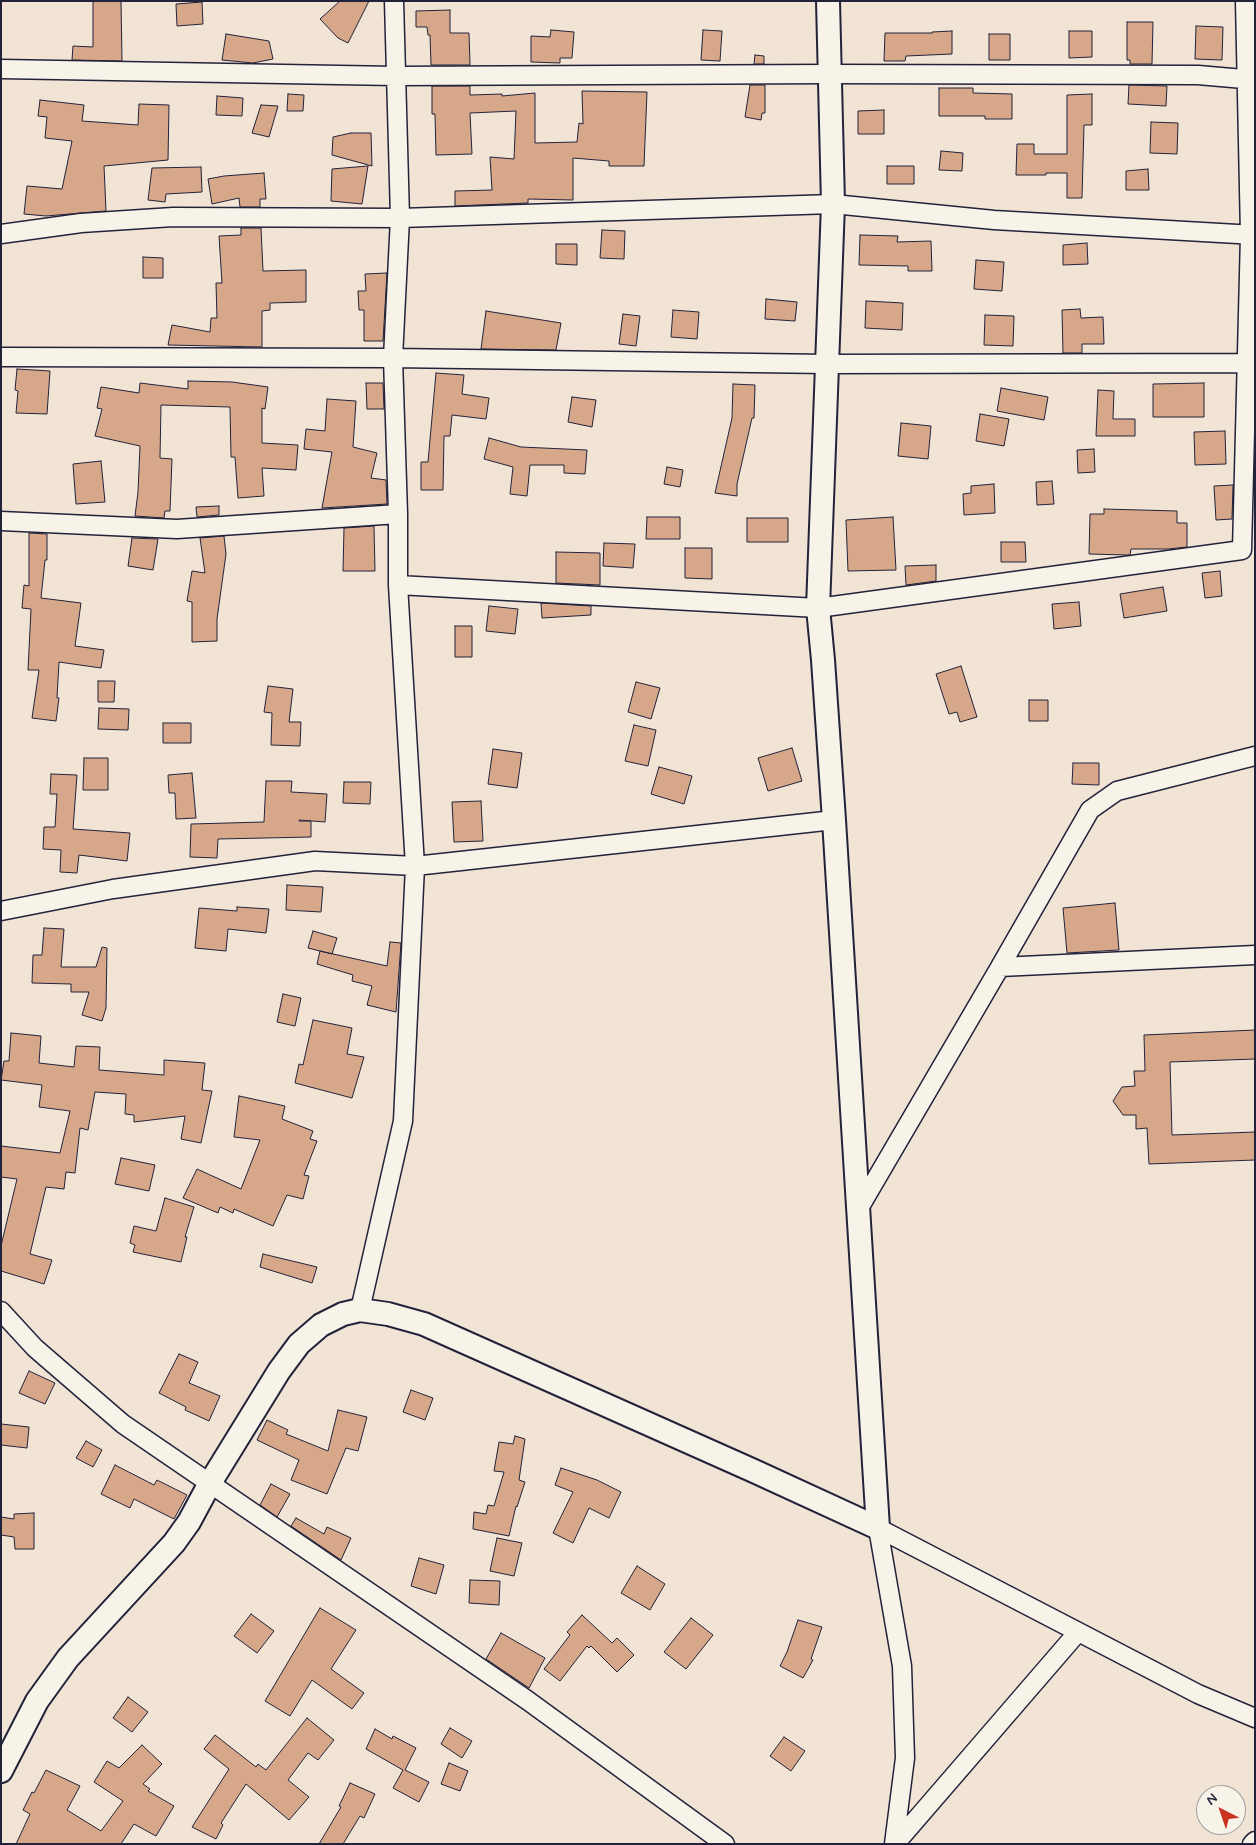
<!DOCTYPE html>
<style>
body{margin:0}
#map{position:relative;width:1256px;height:1845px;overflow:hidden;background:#f1e4d5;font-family:Mynerve,sans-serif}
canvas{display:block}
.frame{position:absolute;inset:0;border:2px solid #22223b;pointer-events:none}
.north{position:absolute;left:1196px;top:1785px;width:50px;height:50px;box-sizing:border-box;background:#f7f3e8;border:1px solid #a29fa3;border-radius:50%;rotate:319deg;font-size:14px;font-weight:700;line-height:20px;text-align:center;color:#22223b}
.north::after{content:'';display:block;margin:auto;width:18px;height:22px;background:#c8321e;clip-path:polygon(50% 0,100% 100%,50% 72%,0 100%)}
</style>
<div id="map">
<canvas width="1256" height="1845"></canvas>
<div class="frame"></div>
<div class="north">N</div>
</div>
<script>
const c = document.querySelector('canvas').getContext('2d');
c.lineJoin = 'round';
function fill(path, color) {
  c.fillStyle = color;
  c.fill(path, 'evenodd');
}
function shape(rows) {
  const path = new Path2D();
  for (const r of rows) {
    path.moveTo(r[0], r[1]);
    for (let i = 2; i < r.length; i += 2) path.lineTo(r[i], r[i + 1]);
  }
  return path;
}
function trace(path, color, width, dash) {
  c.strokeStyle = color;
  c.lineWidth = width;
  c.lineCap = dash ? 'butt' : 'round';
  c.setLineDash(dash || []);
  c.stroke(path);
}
const building = shape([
 [93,1,121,1,122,61,72,60,73,46,93,47,93,1],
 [340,1,369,1,348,43,338,38,320,19,340,1],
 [202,2,203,24,177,26,176,4,202,2],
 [450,10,450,33,469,33,470,65,431,65,430,35,428,35,427,27,416,27,416,11,450,10],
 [1127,22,1153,22,1152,64,1130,64,1130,60,1127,60,1127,22],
 [1196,26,1223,27,1222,60,1195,59,1196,26],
 [551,30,574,32,572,58,560,58,560,63,531,62,531,36,550,37,551,30],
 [703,30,722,31,720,61,701,60,703,30],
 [952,31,952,54,906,56,905,61,884,61,885,33,932,33,932,32,952,31],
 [1069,31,1092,31,1092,57,1069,58,1069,31],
 [226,34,269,41,273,59,253,63,222,60,226,34],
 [989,34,1010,34,1010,60,989,60,989,34],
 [755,55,764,56,764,64,754,64,755,55],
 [750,85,765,85,765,113,762,113,761,120,745,117,750,85],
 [1129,85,1167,86,1166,106,1128,104,1129,85],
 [432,86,470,86,470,95,502,94,502,96,535,93,535,143,577,142,579,123,583,124,582,91,647,92,644,166,609,166,609,161,573,158,573,200,528,199,528,203,455,206,455,191,492,190,490,157,514,159,516,111,470,113,472,154,436,155,435,114,432,114,432,86],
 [939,88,973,88,973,93,1012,94,1012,119,985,119,985,116,939,116,939,88],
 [288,94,304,95,303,111,287,111,288,94],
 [1092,94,1092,125,1084,125,1082,198,1067,198,1067,173,1046,173,1046,175,1016,175,1017,144,1034,144,1034,154,1067,154,1067,95,1092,94],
 [217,96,243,98,242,116,216,115,217,96],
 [40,100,84,105,82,121,138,125,139,104,169,105,168,160,104,166,106,211,46,216,24,214,27,186,62,189,72,141,45,138,47,117,38,116,40,100],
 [261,105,278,106,269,137,252,133,261,105],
 [884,110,884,134,858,134,858,111,884,110],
 [1151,122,1178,123,1177,154,1150,153,1151,122],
 [351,133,371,133,372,166,332,155,333,137,351,133],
 [941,151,963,153,962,171,939,170,941,151],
 [368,166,362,204,331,201,332,169,368,166],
 [887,166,914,166,914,184,887,184,887,166],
 [201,167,202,192,166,194,165,202,148,200,152,168,201,167],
 [1148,169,1149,190,1126,190,1126,171,1148,169],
 [264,173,266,199,260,199,260,207,240,207,239,198,212,204,208,179,224,176,264,173],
 [241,228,261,228,263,271,306,270,306,302,270,303,270,310,262,311,262,347,168,345,172,325,210,332,211,318,217,318,216,283,222,283,219,236,241,235,241,228],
 [602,230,625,231,624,259,600,258,602,230],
 [860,235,898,236,897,242,931,241,932,271,908,271,908,266,859,265,860,235],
 [1087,243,1088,264,1063,265,1063,245,1087,243],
 [556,244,577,244,577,265,556,264,556,244],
 [143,257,163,258,163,278,143,278,143,257],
 [976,260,1004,262,1002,291,974,289,976,260],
 [387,273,383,341,364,341,364,310,359,310,358,291,366,291,365,274,387,273],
 [766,299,797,302,795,321,765,319,766,299],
 [866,301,903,303,902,330,865,328,866,301],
 [1080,309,1081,318,1103,317,1104,344,1082,344,1082,353,1063,353,1062,310,1080,309],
 [673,310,699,312,697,339,671,337,673,310],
 [486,311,561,323,556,350,481,349,486,311],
 [623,314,640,316,636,346,619,344,623,314],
 [985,315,1014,316,1013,346,984,345,985,315],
 [17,369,50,371,47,414,16,413,18,391,15,390,17,369],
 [436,373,464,375,462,394,489,398,486,419,452,415,450,436,444,436,443,490,421,490,421,462,428,462,436,373],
 [188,381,232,382,268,387,265,409,262,408,262,443,298,445,296,470,262,468,264,496,238,498,235,457,231,457,230,407,161,405,160,458,172,459,170,511,165,511,164,518,135,516,138,492,140,446,95,436,102,409,97,408,101,387,139,393,140,383,188,389,188,381],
 [366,383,383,383,384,409,367,409,366,383],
 [1204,383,1204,417,1153,417,1153,384,1204,383],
 [733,384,755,385,754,418,752,418,737,484,737,496,715,493,732,418,733,384],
 [1001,388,1048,397,1044,420,997,411,1001,388],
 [1098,390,1114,391,1113,419,1135,419,1135,436,1096,436,1098,390],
 [572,397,596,400,592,427,568,422,572,397],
 [327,399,356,401,353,447,377,453,371,478,386,480,387,504,322,508,332,452,304,449,306,429,325,431,327,399],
 [980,414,1009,419,1004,446,976,441,980,414],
 [901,423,931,426,928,459,898,456,901,423],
 [1225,431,1226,464,1195,465,1194,432,1225,431],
 [489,438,521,447,587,450,585,474,564,473,564,465,530,465,527,496,510,494,513,467,484,459,489,438],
 [1094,449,1095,472,1078,473,1077,450,1094,449],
 [101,461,105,502,76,504,73,464,101,461],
 [667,467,683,470,680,487,664,484,667,467],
 [1052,481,1054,504,1037,505,1036,482,1052,481],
 [994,484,995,513,964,515,963,494,971,493,971,486,994,484],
 [1233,485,1232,519,1216,520,1214,486,1233,485],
 [219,506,219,515,197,517,196,507,219,506],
 [1104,509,1177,511,1177,523,1187,523,1187,547,1168,549,1131,549,1130,555,1127,555,1089,554,1090,514,1104,514,1104,509],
 [647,517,680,517,680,539,646,539,647,517],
 [893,517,896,570,848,571,846,520,893,517],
 [747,518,788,518,788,542,747,542,747,518],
 [374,526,375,571,343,571,344,528,374,526],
 [29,533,47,534,47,560,45,560,41,598,81,603,75,646,104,650,101,668,59,662,57,698,59,698,56,721,32,718,39,670,28,670,31,609,22,608,24,585,29,586,29,533],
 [224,536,226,554,217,619,217,641,192,642,192,602,187,601,192,571,205,573,200,538,224,536],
 [132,538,158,539,153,570,128,566,132,538],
 [1001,542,1025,542,1026,562,1001,562,1001,542],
 [604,543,635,544,633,568,603,566,604,543],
 [685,548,712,548,712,579,685,578,685,548],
 [556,552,600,553,600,585,556,583,556,552],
 [936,565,936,581,906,585,905,566,936,565],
 [1220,571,1222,596,1205,598,1202,573,1220,571],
 [1163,587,1167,611,1124,618,1120,594,1163,587],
 [1079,602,1081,626,1054,629,1052,604,1079,602],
 [541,603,591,606,591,615,542,618,541,603],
 [489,606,518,609,515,634,486,631,489,606],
 [455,626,472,626,472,657,455,657,455,626],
 [961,666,977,717,960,722,957,712,949,714,936,674,961,666],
 [98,681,115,681,114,702,98,702,98,681],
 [636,682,660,688,651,719,628,712,636,682],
 [268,686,293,689,289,722,301,722,300,746,271,745,272,713,264,712,268,686],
 [1029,700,1048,700,1048,721,1029,721,1029,700],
 [99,708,129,709,128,730,98,729,99,708],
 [163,723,191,723,191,743,163,743,163,723],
 [634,725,656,730,648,766,625,761,634,725],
 [792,748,802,781,768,791,758,758,792,748],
 [493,749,522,753,517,788,488,784,493,749],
 [84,758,108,758,108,790,83,790,84,758],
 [1073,763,1099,763,1099,785,1072,784,1073,763],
 [659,767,692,776,684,804,651,794,659,767],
 [192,773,196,818,176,819,175,793,169,793,168,775,192,773],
 [51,774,77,775,73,829,130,833,127,861,79,855,77,873,60,872,61,850,43,849,44,827,55,827,57,794,50,794,51,774],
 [266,781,292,781,291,792,327,794,325,822,299,820,299,821,311,821,311,837,218,839,217,858,190,857,191,824,264,822,266,781],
 [344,782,371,782,370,804,343,803,344,782],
 [481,801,483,841,454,842,452,802,481,801],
 [287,885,323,887,321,912,286,910,287,885],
 [1115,903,1119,950,1067,953,1063,908,1115,903],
 [237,907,269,909,266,933,228,929,226,951,195,948,199,908,237,911,237,907],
 [44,928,64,929,61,967,96,967,102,947,107,948,106,1008,102,1021,82,1015,89,992,71,992,71,984,32,983,33,955,42,955,44,928],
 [313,931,337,938,332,954,308,948,313,931],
 [390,942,401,943,396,1012,367,1005,372,986,352,981,353,975,317,964,320,951,387,966,390,942],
 [283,994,301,998,295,1026,277,1022,283,994],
 [313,1020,352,1028,347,1054,364,1057,352,1098,295,1083,299,1064,303,1065,313,1020],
 [1255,1030,1255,1059,1170,1062,1172,1135,1255,1132,1255,1160,1149,1164,1147,1128,1136,1129,1136,1115,1123,1115,1113,1101,1122,1087,1135,1086,1134,1071,1145,1071,1144,1035,1255,1030],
 [11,1033,41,1036,39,1063,74,1067,76,1046,100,1047,99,1070,164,1075,164,1060,205,1063,202,1090,212,1091,201,1143,181,1139,185,1116,134,1122,134,1115,125,1114,126,1094,95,1092,88,1130,80,1128,75,1173,66,1172,64,1189,46,1187,30,1254,52,1260,44,1284,1,1271,1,1246,17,1179,1,1177,1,1146,60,1153,70,1111,39,1107,42,1085,1,1080,4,1061,9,1061,11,1033],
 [239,1096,285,1106,282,1119,313,1131,310,1139,317,1141,304,1175,309,1176,303,1199,287,1195,273,1226,234,1209,233,1213,220,1207,218,1213,183,1198,197,1169,241,1189,260,1140,234,1137,239,1096],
 [121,1158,155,1165,149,1191,115,1184,121,1158],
 [165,1198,194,1207,185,1237,187,1237,181,1262,133,1252,135,1245,130,1243,134,1226,156,1231,165,1198],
 [263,1254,317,1267,312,1283,260,1267,263,1254],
 [179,1354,198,1362,189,1383,220,1396,209,1421,185,1410,186,1407,159,1393,179,1354],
 [29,1371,55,1383,45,1404,19,1393,29,1371],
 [411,1390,433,1398,425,1420,403,1412,411,1390],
 [338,1410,367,1417,358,1451,346,1448,327,1494,291,1480,299,1460,257,1440,267,1420,288,1430,286,1434,328,1451,338,1410],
 [1,1424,29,1427,27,1448,1,1445,1,1424],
 [515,1436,525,1439,519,1480,525,1482,517,1507,516,1506,509,1536,473,1529,474,1512,486,1514,488,1505,494,1506,504,1472,494,1471,499,1442,513,1444,515,1436],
 [86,1441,102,1450,93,1467,76,1458,86,1441],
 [115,1465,154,1485,157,1480,187,1495,174,1519,134,1499,130,1508,101,1494,115,1465],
 [561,1468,597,1480,621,1492,609,1518,589,1508,573,1543,553,1533,573,1492,555,1485,561,1468],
 [271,1484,290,1494,277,1517,260,1505,271,1484],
 [34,1513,34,1549,15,1549,14,1537,1,1535,1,1517,14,1519,14,1514,34,1513],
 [296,1518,324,1534,327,1527,351,1538,341,1560,291,1526,296,1518],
 [497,1538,522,1543,514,1576,490,1571,497,1538],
 [419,1558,444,1565,436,1594,411,1586,419,1558],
 [637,1566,665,1584,650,1610,621,1593,637,1566],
 [470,1580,500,1581,499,1605,469,1603,470,1580],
 [320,1608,356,1630,331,1669,364,1693,352,1709,312,1680,290,1716,265,1701,320,1608],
 [251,1614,274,1631,257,1653,234,1636,251,1614],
 [582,1615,612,1643,617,1638,634,1655,617,1672,591,1646,589,1648,587,1646,560,1681,544,1669,570,1635,567,1632,582,1615],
 [691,1618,713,1635,686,1669,664,1652,691,1618],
 [798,1620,822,1627,811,1659,813,1660,803,1678,780,1666,787,1652,798,1620],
 [501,1633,545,1658,529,1688,486,1659,501,1633],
 [128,1697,148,1712,132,1732,113,1718,128,1697],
 [307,1718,334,1740,318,1760,308,1753,288,1780,309,1797,289,1820,246,1784,221,1823,223,1825,216,1839,192,1827,229,1769,204,1749,215,1735,256,1767,258,1764,266,1770,307,1718],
 [450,1728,472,1741,462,1758,441,1744,450,1728],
 [375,1729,392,1739,393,1736,416,1748,405,1770,429,1782,419,1802,393,1788,403,1770,366,1749,375,1729],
 [784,1737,805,1751,791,1771,770,1756,784,1737],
 [142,1745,162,1764,143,1784,150,1789,148,1791,174,1806,156,1836,134,1824,121,1844,16,1844,30,1814,23,1810,32,1792,34,1793,46,1770,80,1786,67,1810,101,1831,123,1801,94,1782,107,1761,119,1768,142,1745],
 [449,1763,468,1771,460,1791,441,1784,449,1763],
 [350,1783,375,1794,364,1818,360,1816,343,1844,319,1844,341,1807,339,1806,350,1783]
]);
const minor = shape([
 [1,69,395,76,830,74,1198,75,1255,80],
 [1,234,81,223,173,217,400,218,833,204,994,220,1255,235],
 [1,357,393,358,827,364,1255,363],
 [1,521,177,529,398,514],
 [398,585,818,608,1242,550,1250,235,1245,1],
 [1255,756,1117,791,1090,810,1000,967,1255,955],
 [1,911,113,889,315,861,415,866,834,820],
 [858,1210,1000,967],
 [360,1310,403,1121,415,866,398,585,398,514,393,358,400,218,394,1],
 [1,1311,35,1348,123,1424,527,1700,725,1844],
 [878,1528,1198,1694,1255,1718],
 [878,1528,902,1666,905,1758,894,1844],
 [895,1844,1078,1632],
 [1252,1844,1255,1841]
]);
const tertiary = shape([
 [1,1771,37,1701,68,1658,174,1543,189,1522,210,1483,279,1371,299,1344,321,1325,343,1314,360,1310,388,1314,424,1324,754,1471,878,1528,834,820,823,660,818,608,833,204,828,1]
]);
fill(building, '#d7a78a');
trace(building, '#22223b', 1);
trace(minor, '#22223b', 21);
trace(tertiary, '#22223b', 26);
trace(minor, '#f7f3e8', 18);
trace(tertiary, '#f7f3e8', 22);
</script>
